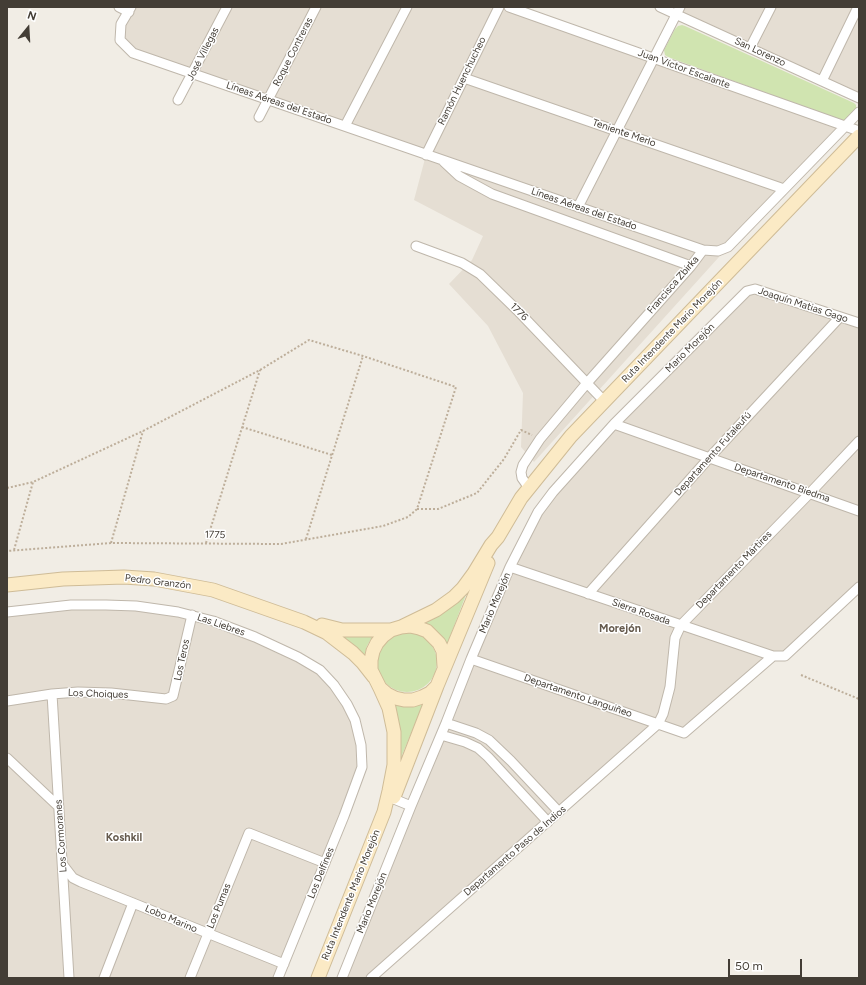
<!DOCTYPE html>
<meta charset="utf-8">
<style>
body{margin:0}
#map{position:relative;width:866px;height:985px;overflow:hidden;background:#f1ede5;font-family:Figtree,sans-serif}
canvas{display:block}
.frame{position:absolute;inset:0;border:8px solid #433d35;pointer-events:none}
.north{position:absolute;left:8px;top:8px;width:40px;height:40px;-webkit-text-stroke:3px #fff;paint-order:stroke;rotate:18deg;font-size:11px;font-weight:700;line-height:16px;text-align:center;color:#433d35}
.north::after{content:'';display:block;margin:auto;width:14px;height:18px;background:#433d35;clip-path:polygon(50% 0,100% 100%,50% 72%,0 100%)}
.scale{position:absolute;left:728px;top:959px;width:74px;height:18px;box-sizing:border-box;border:2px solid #433d35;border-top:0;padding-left:5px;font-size:12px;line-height:14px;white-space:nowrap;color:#433d35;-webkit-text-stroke:3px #fff;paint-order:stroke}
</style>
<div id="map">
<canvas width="866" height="985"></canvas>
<div class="frame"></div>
<div class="north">N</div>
<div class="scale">50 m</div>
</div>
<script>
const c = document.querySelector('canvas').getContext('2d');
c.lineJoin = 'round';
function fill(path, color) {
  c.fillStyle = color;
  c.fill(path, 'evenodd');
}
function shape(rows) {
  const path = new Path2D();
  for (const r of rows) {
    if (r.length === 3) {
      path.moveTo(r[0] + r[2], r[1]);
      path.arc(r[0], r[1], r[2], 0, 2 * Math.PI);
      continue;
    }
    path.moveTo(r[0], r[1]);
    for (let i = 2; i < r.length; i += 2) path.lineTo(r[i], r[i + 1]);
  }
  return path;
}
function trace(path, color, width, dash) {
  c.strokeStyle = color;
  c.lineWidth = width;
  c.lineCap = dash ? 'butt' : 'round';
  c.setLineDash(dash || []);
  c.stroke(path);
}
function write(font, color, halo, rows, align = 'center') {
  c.font = font + ' Figtree,sans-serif';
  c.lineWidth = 3;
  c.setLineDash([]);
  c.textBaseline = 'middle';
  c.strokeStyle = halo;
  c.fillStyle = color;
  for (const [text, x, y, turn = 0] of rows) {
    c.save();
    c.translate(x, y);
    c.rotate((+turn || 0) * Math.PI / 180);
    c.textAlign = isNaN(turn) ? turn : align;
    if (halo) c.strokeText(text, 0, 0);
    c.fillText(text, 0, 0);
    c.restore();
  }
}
const residential = shape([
 [119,7,509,7,847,126,728,247,534,462,521,447,523,393,488,326,449,284,472,260,483,236,414,200,426,155,133,53,120,40,128,12],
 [660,7,859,7,859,98],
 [747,291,859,323,859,587,785,656,773,656,684,733,658,724,371,978,342,978,510,567,553,492],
 [106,605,213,621,320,670,347,704,362,767,278,978,7,978,7,612]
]);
const green = shape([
 [682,25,685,26,854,103,856,105,856,108,846,120,843,121,668,57,665,55,664,50,675,29,678,26],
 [469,587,446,647,423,625,435,617],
 [407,662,30],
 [336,634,372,637,367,646,364,657],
 [390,700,425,700,397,767]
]);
const path = shape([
 [242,427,332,455],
 [7,488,33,482,143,431,260,370,309,340,363,356,456,387,417,509,408,517,383,526,281,544,111,543,7,551],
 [417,509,438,509,477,493,504,459,521,430,532,435],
 [306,539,363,356],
 [111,543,143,431],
 [206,543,260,370],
 [14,550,33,482],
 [801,675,859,699]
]);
const minor = shape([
 [119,7,129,12],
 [131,7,121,24,120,40,133,53,703,250,718,251,728,247,859,112],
 [509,7,859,131],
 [660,7,859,98],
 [750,48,771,7],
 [464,78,784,189],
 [822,81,858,7],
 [178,100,227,7],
 [259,117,316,7],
 [345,126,407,7],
 [426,155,499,7],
 [444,162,459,176,492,194,691,266],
 [578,207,680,7],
 [416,246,462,263,480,274,517,310,605,402],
 [614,424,859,511],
 [529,488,522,478,521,472,523,465,540,439,587,383,691,266,703,250],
 [510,567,773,656],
 [588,594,709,458,840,317],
 [7,612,71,605,106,605,136,606,178,612,213,621,255,637,298,657,320,670,334,685,347,704,355,720,361,745,362,767,344,816,278,978],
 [471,659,684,733,773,656,785,656,859,587],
 [52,694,69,978],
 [7,701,52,694,78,692,111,693,166,699,173,696,192,615],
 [446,723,476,733,489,740,511,761,559,812],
 [441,735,465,742,478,748,488,757,548,822],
 [7,758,59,807],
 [389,797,411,806],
 [63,865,73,878,81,882,284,964],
 [104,978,133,903],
 [190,978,249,833,325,863],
 [342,978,411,806,446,723,471,659,510,567,538,512,553,492,614,424,747,291,755,289,859,323],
 [371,978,658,724,663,714,670,687,675,638,681,625,810,493,859,441]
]);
const secondary = shape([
 [7,585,63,579,124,577,154,579,213,590,304,622,327,633,353,653,363,663,374,677],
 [322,625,342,630,391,630],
 [401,627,436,610,454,597,463,588,474,573,491,545,498,537,521,498,571,436,859,136],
 [437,686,430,693,422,697,413,700,404,700,395,698,387,694,380,688,371,670,371,660,373,651,377,643,383,636,391,630,401,627,410,626,419,628,427,631,439,643,443,651,444,666],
 [394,797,437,686,488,563],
 [318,978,384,812,389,791,394,765,394,732,389,708,380,688]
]);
const streetNames = [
 ["Roque Contreras",293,52,-63],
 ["San Lorenzo",760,52,25],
 ["José Villegas",203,54,-63],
 ["Juan Víctor Escalante",684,69,20],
 ["Ramón Huenchucheo",462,81,-64],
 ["Líneas Aéreas del Estado",279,103,19],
 ["Teniente Merlo",624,133,19],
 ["Líneas Aéreas del Estado",584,209,19],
 ["Francisca Zbirka",673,285,-49],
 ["Joaquín Matias Gago",803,305,18],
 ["1776",519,312,45],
 ["Ruta Intendente Mario Morejón",672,331,-46],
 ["Mario Morejón",690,348,-45],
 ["Departamento Futaleufú",713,454,-48],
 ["Departamento Biedma",782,483,19],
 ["1775",215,535,1],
 ["Departamento Mártires",734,570,-46],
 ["Pedro Granzón",158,582,7],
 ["Mario Morejón",495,603,-67],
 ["Sierra Rosada",641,612,19],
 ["Las Liebres",221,625,19],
 ["Los Teros",182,660,-78],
 ["Los Choiques",98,694,2],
 ["Departamento Languiñeo",578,696,19],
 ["Los Cormoranes",61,836,-94],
 ["Departamento Paso de Indios",515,851,-41],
 ["Los Delfines",321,873,-68],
 ["Ruta Intendente Mario Morejón",351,895,-68],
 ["Mario Morejón",372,903,-68],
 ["Los Pumas",219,906,-68],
 ["Lobo Marino",171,919,23]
];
const neighbourhoodNames = [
 ["Morejón",620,629],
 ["Koshkil",124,838]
];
fill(residential, '#e5ded3');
fill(green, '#d0e4b0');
trace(minor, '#bfb7ab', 11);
trace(secondary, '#cfbc97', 15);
trace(path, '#bdae9a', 2, [2, 2]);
trace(minor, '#fff', 9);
trace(secondary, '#fbeac5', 13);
write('10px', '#433d35', '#fff', streetNames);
write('bold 11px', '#655a4d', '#fff', neighbourhoodNames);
</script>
